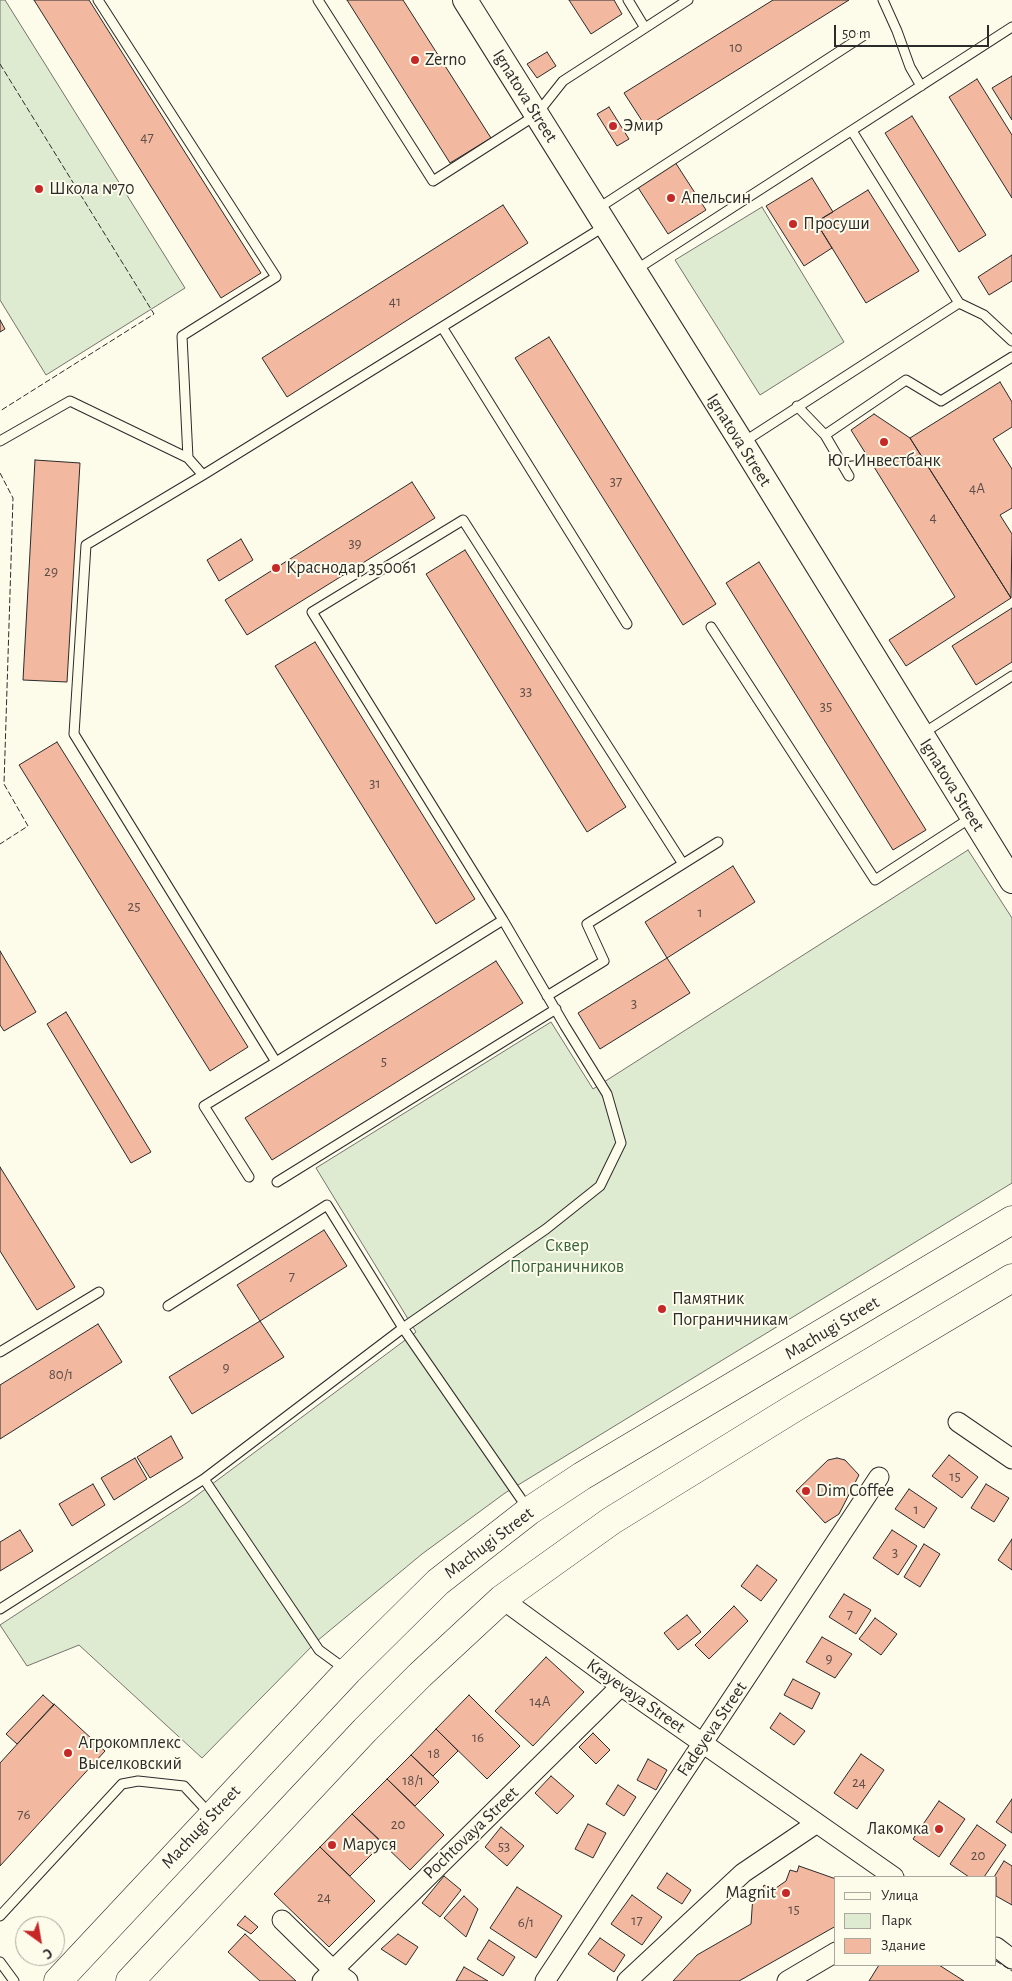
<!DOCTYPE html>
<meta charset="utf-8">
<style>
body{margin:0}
#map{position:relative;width:1012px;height:1981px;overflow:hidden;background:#fdfbea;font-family:"Alegreya Sans",sans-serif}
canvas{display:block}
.legend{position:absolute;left:834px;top:1876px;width:162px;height:90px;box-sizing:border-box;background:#fdfbea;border:1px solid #a9a89e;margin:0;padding:6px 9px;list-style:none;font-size:15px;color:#2b2b2b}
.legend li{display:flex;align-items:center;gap:10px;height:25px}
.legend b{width:25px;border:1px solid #a9a89e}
.north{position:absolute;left:15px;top:1916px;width:50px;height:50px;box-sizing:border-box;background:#fdfbea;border:1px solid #a9a89e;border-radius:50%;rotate:148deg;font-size:14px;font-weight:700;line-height:20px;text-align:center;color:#2b2b2b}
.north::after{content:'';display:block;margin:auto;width:18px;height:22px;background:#c62828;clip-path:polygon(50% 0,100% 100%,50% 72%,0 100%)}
.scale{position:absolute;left:834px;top:25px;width:155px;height:22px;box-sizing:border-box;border:2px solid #2b2b2b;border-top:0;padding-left:6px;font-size:15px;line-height:18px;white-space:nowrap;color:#2b2b2b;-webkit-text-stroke:4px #fdfbea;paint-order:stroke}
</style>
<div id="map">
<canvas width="1012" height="1981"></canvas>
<ul class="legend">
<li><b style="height:6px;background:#fdfbea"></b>Улица</li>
<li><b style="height:14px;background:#deebd1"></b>Парк</li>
<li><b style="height:14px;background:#f2b8a0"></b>Здание</li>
</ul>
<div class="north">С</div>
<div class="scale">50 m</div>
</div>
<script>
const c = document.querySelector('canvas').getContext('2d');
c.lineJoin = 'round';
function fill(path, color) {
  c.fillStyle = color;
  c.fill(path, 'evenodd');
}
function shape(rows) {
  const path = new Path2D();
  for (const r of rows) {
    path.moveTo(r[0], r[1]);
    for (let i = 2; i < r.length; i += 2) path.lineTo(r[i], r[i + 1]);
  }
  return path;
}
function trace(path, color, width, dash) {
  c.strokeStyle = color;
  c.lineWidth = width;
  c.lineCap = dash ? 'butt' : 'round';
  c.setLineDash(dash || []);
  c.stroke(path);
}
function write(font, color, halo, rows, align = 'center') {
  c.font = font + ' "Alegreya Sans",sans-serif';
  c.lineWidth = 4;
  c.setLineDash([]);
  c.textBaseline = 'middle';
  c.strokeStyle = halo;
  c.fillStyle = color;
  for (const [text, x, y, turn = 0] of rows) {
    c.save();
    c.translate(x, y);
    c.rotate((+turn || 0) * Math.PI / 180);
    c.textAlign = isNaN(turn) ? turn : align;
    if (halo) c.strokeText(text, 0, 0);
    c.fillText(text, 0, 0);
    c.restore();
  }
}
const green = shape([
 [0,0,5,0,185,288,46,375,0,300,0,0],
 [762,207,844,342,760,395,675,260,762,207],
 [968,850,1012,918,1012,1183,505,1493,422,1554,317,1641,202,1758,79,1645,27,1666,0,1625,188,1502,416,1332,316,1168,551,1022,593,1089,968,850]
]);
const building = shape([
 [34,0,89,0,261,273,221,298,34,0],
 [347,0,403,0,491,138,450,163,347,0],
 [569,0,614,0,622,14,591,34,569,0],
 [773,0,849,0,646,127,624,93,773,0],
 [547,52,556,66,537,78,527,64,547,52],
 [1012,76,1012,120,992,88,1012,76],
 [977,79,1012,135,1012,198,949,97,977,79],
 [609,107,629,139,617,146,597,114,609,107],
 [912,116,986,235,959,252,885,133,912,116],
 [675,162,706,210,668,234,637,186,675,162],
 [812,178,833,212,816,222,832,248,804,266,766,206,812,178],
 [868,190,919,271,866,303,816,222,868,190],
 [503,205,528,243,287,397,262,358,503,205],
 [1012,255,1012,281,989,295,978,277,1012,255],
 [0,320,5,329,0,332,0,320],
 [549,337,716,604,683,625,515,358,549,337],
 [1000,382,1012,402,1012,427,993,439,1012,469,1012,508,1000,515,1012,534,1011,598,910,438,1000,382],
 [874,414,910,438,1011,598,906,666,889,640,955,597,851,430,874,414],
 [35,460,80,463,67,682,23,680,35,460],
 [412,482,435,518,247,635,225,600,412,482],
 [241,539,253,560,219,581,207,560,241,539],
 [465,550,626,807,587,832,426,574,465,550],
 [759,562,926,830,893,850,726,583,759,562],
 [1012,608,1012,662,976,685,952,646,1012,608],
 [315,642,475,899,436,924,275,666,315,642],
 [57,742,248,1047,210,1071,19,765,57,742],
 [733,866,755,902,667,958,645,922,733,866],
 [0,951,36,1012,4,1031,0,1025,0,951],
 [667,958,690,993,600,1049,578,1013,667,958],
 [496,961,523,1003,272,1160,245,1118,496,961],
 [66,1012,151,1152,131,1163,47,1024,66,1012],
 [0,1167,75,1287,37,1310,0,1251,0,1167],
 [324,1230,347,1266,260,1321,237,1285,324,1230],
 [260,1321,284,1357,192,1414,169,1377,260,1321],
 [98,1324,122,1362,0,1439,0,1385,98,1324],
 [171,1436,183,1458,150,1478,137,1457,171,1436],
 [949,1455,978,1477,962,1498,932,1476,949,1455],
 [135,1458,147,1479,114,1500,101,1478,135,1458],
 [837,1458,845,1460,859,1475,839,1514,825,1523,796,1491,828,1460,837,1458],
 [93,1484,105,1505,72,1526,59,1504,93,1484],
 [986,1484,1009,1498,994,1522,971,1508,986,1484],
 [909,1489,937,1508,924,1528,895,1509,909,1489],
 [20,1530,33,1551,0,1571,0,1542,20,1530],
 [892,1530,917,1546,898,1575,873,1558,892,1530],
 [1012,1539,1012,1570,998,1560,1012,1539],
 [924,1544,940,1554,920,1587,904,1577,924,1544],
 [757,1565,777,1580,761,1601,741,1586,757,1565],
 [844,1594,871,1610,856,1634,829,1617,844,1594],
 [734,1606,748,1621,709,1659,695,1645,734,1606],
 [687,1615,701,1632,678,1650,664,1633,687,1615],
 [875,1618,897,1634,881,1655,859,1639,875,1618],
 [822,1637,852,1654,835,1678,806,1662,822,1637],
 [546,1657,584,1692,533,1746,495,1711,546,1657],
 [793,1679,820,1693,812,1709,784,1695,793,1679],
 [43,1695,54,1705,17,1744,6,1734,43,1695],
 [469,1695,520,1746,487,1779,436,1729,469,1695],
 [54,1704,105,1751,0,1866,0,1763,54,1704],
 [780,1713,805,1731,794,1745,770,1728,780,1713],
 [436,1729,458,1751,433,1776,411,1755,436,1729],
 [593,1733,610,1750,596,1764,579,1747,593,1733],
 [861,1754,884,1770,857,1809,834,1793,861,1754],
 [411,1755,439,1782,415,1806,387,1779,411,1755],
 [648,1759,667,1770,656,1790,637,1780,648,1759],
 [551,1776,574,1796,557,1814,535,1793,551,1776],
 [387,1779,444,1835,410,1870,352,1814,387,1779],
 [618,1785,636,1797,624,1816,606,1804,618,1785],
 [1012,1799,1012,1833,996,1822,1012,1799],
 [939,1801,965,1819,939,1857,913,1839,939,1801],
 [352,1814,383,1843,350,1876,320,1847,352,1814],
 [588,1824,606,1833,593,1858,575,1849,588,1824],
 [977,1825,1006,1845,984,1877,969,1877,950,1864,977,1825],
 [501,1827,524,1846,507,1866,485,1847,501,1827],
 [320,1847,375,1901,329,1947,274,1894,320,1847],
 [1004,1861,1012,1866,1012,1905,996,1896,996,1877,994,1877,1004,1861],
 [799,1866,836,1879,836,1926,739,1981,673,1981,697,1955,751,1924,753,1895,755,1890,762,1892,764,1885,773,1890,786,1881,790,1870,797,1872,799,1866],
 [667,1873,691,1890,682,1904,657,1888,667,1873],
 [444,1876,461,1890,440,1917,422,1903,444,1876],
 [517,1887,562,1916,536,1958,490,1928,517,1887],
 [632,1895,662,1917,642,1945,611,1924,632,1895],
 [464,1896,478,1909,466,1937,444,1918,464,1896],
 [245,1916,258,1927,251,1934,237,1925,245,1916],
 [245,1934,296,1981,260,1981,228,1952,245,1934],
 [398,1934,418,1947,406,1965,381,1949,398,1934],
 [600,1938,625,1955,614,1972,588,1954,600,1938],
 [489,1940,515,1957,503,1976,477,1959,489,1940],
 [879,1965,939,1965,964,1981,869,1981,879,1965],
 [464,1967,488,1981,456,1981,464,1967]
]);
const service = shape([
 [98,0,276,277,182,336,188,458],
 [318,0,433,181,536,115,563,81,645,28,628,0],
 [883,0,897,31,910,67,921,86],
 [645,28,688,0],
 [852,131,959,303],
 [597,209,863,36],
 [634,271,1012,27],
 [442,327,627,624],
 [797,406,825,435,849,476],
 [825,435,906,380,941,401,1012,357],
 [0,441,70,401,188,458,203,475,605,226],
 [742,443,959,303,984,315,1012,341],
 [203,475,86,545,74,734,276,1062,503,920],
 [711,627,875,880,972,817],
 [922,734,1012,676],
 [547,996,604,961,587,924,718,842],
 [249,1177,204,1106,276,1062],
 [277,1182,556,1009],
 [168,1306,327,1205,403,1328,204,1479],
 [0,1352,99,1292],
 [528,1509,403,1328,546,1229,600,1186,621,1143,607,1094,565,1026,503,920,312,612,463,520,683,864],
 [0,1609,204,1479,319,1650,345,1669],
 [0,1916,122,1784,138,1781,184,1786,210,1814],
 [0,1962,14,1981]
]);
const minor = shape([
 [958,1422,1012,1459],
 [502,1599,621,1686,894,1877],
 [282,1920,333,1970,348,1981],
 [996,1947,1012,1959],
 [322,1981,621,1686],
 [545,1981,879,1477],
 [627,1981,743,1873,817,1823],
 [787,1981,836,1952]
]);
const tertiary = shape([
 [465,0,742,443,1012,881]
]);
const primary = shape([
 [58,1981,348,1671,438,1582,529,1511,582,1476,1012,1220],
 [130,1981,365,1730,420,1675,502,1599,611,1521,794,1408,1012,1278]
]);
const fence = shape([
 [0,64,154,314,0,411],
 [0,473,13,498,4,784,28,826,0,844],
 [996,1961,1012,1971]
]);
const markers = [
 [415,60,5,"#c62828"],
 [613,126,5,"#c62828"],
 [39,189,5,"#c62828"],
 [671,198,5,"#c62828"],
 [793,224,5,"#c62828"],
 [884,442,5,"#c62828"],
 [276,568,5,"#c62828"],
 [662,1309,5,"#c62828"],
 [806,1491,5,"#c62828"],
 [68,1753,5,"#c62828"],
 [939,1829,5,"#c62828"],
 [332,1845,5,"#c62828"],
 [786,1893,5,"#c62828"]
];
const numberNames = [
 ["10",736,47],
 ["47",147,137],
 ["41",395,301],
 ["37",616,481],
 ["4А",977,488],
 ["4",933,517],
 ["39",355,543],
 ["29",51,571],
 ["33",526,691],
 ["35",826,706],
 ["31",375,783],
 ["25",134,906],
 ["1",700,912],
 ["3",634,1003],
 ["5",384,1061],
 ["7",292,1276],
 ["9",226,1367],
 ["80/1",61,1374],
 ["15",955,1476],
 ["1",916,1509],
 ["3",895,1552],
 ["7",850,1614],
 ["9",829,1658],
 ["14А",540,1701],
 ["16",478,1737],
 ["18",434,1753],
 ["18/1",413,1780],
 ["24",859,1782],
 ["76",24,1814],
 ["20",398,1824],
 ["53",504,1846],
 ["20",978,1855],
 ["24",324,1897],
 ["15",794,1909],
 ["17",637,1920],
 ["6/1",526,1922]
];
const poiNames = [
 ["Zerno",425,60],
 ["Эмир",623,126],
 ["Школа №70",49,189],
 ["Апельсин",681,198],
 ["Просуши",803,224],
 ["Юг-Инвестбанк",884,461,"center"],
 ["Краснодар 350061",286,568],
 ["Памятник",672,1299],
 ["Пограничникам",672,1320],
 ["Dim Coffee",816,1491],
 ["Агрокомплекс",78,1743],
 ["Выселковский",78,1764],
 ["Лакомка",929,1829,"right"],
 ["Маруся",342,1845],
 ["Magnit",776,1893,"right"]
];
const streetNames = [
 ["Ignatova Street",525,96,58],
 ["Ignatova Street",739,440,58],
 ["Ignatova Street",952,785,58],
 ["Machugi Street",832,1328,-31],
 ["Machugi Street",489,1543,-37],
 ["Krayevaya Street",636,1696,35],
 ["Fadeyeva Street",712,1729,-56],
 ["Machugi Street",201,1827,-47],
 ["Pochtovaya Street",471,1833,-44]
];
const parkNames = [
 ["Сквер",567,1246],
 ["Пограничников",567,1267]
];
fill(green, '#deebd1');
trace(green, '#74746e', 1);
fill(building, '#f2b8a0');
trace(building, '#2b2b2b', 1);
trace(service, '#2b2b2b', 11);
trace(minor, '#2b2b2b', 21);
trace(tertiary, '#2b2b2b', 26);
trace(primary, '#2b2b2b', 29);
trace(service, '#fdfbea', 9);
trace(minor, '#fdfbea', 19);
trace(tertiary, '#fdfbea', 24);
trace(primary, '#fdfbea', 28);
trace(fence, '#2b2b2b', 1, [6, 2.5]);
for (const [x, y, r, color] of markers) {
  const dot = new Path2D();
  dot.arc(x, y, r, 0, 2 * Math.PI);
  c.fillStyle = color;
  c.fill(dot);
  trace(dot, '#fdfbea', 2);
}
write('15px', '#5d4e48', null, numberNames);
write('18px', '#2b2b2b', '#fdfbea', poiNames, 'left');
write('18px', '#2b2b2b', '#fdfbea', streetNames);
write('18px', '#34623c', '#fdfbea', parkNames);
</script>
